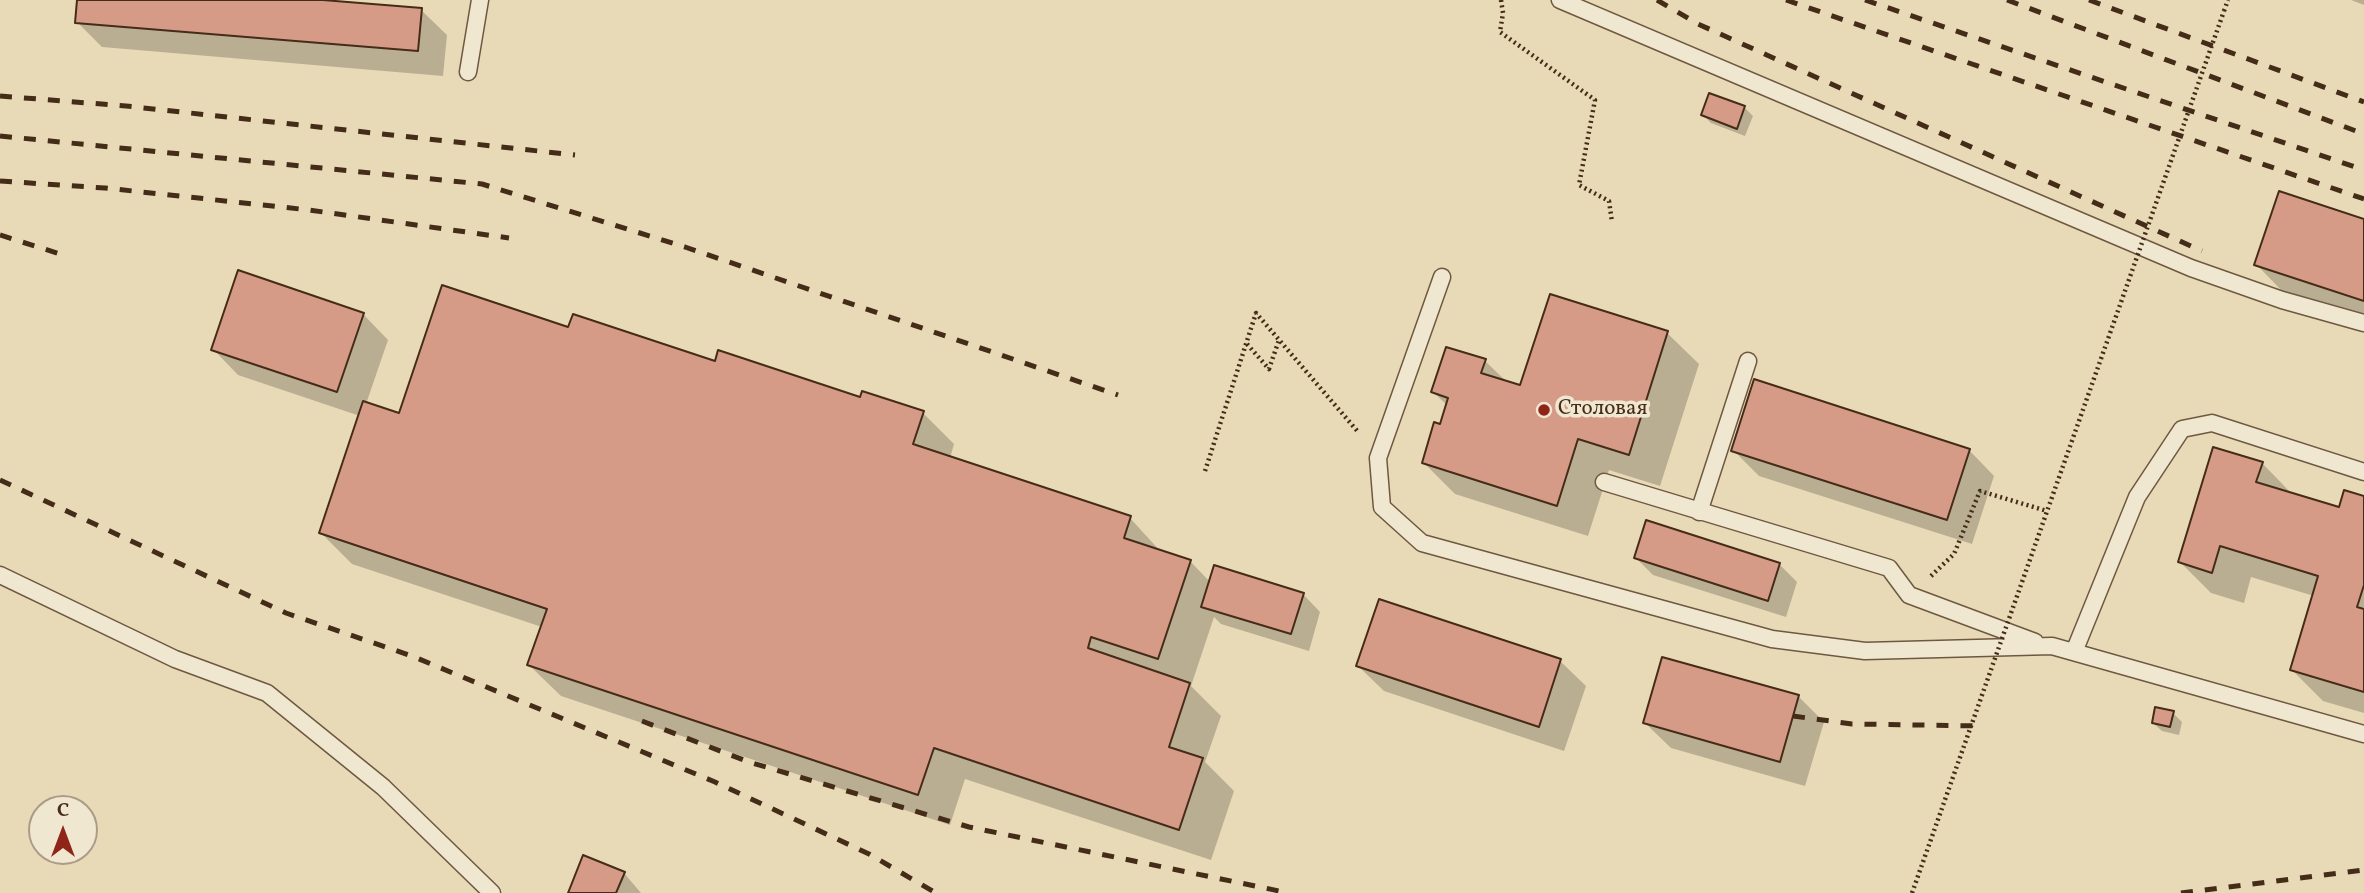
<!DOCTYPE html>
<meta charset="utf-8">
<style>
body{margin:0}
#map{position:relative;width:2364px;height:893px;overflow:hidden;background:#e8dab7;font-family:Vollkorn,serif}
canvas{display:block}
.north{position:absolute;left:28px;top:795px;width:70px;height:70px;box-sizing:border-box;background:#f0e7d0;border:2px solid #ac9c87;border-radius:50%;rotate:0deg;font-size:19px;font-weight:700;line-height:28px;text-align:center;color:#452c19}
.north::after{content:'';display:block;margin:auto;width:24px;height:32px;background:#8f2418;clip-path:polygon(50% 0,100% 100%,50% 72%,0 100%)}
</style>
<div id="map">
<canvas width="2364" height="893"></canvas>
<div class="north">С</div>
</div>
<script>
const c = document.querySelector('canvas').getContext('2d');
c.lineJoin = 'round';
function fill(path, color) {
  c.fillStyle = color;
  c.fill(path, 'evenodd');
}
function shape(rows) {
  const path = new Path2D();
  for (const r of rows) {
    path.moveTo(r[0], r[1]);
    for (let i = 2; i < r.length; i += 2) path.lineTo(r[i], r[i + 1]);
  }
  return path;
}
function trace(path, color, width, dash) {
  c.strokeStyle = color;
  c.lineWidth = width;
  c.lineCap = dash ? 'butt' : 'round';
  c.setLineDash(dash || []);
  c.stroke(path);
}
function write(font, color, halo, rows, align = 'center') {
  c.font = font + ' Vollkorn,serif';
  c.lineWidth = 7;
  c.setLineDash([]);
  c.textBaseline = 'middle';
  c.strokeStyle = halo;
  c.fillStyle = color;
  for (const [text, x, y, turn = 0] of rows) {
    c.save();
    c.translate(x, y);
    c.rotate((+turn || 0) * Math.PI / 180);
    c.textAlign = isNaN(turn) ? turn : align;
    if (halo) c.strokeText(text, 0, 0);
    c.fillText(text, 0, 0);
    c.restore();
  }
}
const shadow = shape([
 [79,0,302,0,421,10,447,35,443,76,102,47,77,22],
 [2351,0,2364,0,2364,5],
 [1744,107,1753,116,1745,136,1711,123,1703,115],
 [2364,221,2364,317,2281,290,2256,264],
 [363,314,388,340,366,404,400,415,570,329,923,413,954,444,950,458,1130,518,1161,552,1190,561,1210,582,1303,594,1320,612,1309,651,1221,624,1214,617,1191,686,1221,716,1205,762,1234,791,1211,860,965,779,950,825,561,696,529,665,542,627,352,564,321,533,360,416,238,375,213,349],
 [1667,333,1699,364,1660,486,1609,470,1588,536,1455,494,1424,463,1448,406,1433,392,1485,361,1507,382,1522,387],
 [1733,450,1969,450,1994,476,1972,544,1759,476],
 [2262,463,2293,495,2340,509,2364,498,2364,713,2323,701,2292,670,2314,596,2251,577,2244,603,2211,593,2180,562],
 [1636,558,1779,564,1797,582,1786,617,1653,575],
 [1663,659,1799,697,1824,722,1805,786,1671,748,1645,723],
 [1560,661,1586,686,1564,751,1384,691,1358,666],
 [2173,713,2182,722,2179,735,2162,731,2153,723],
 [624,873,641,893,570,893]
]);
const building = shape([
 [77,0,323,0,422,8,418,51,75,23,77,0],
 [1709,93,1745,106,1737,129,1701,115,1709,93],
 [2279,191,2364,219,2364,301,2254,265,2279,191],
 [238,270,364,313,337,392,211,350,238,270],
 [442,285,568,327,573,314,715,361,718,350,860,397,862,391,924,411,913,444,1131,516,1124,538,1191,560,1158,659,1091,637,1088,648,1190,683,1169,747,1203,758,1179,830,934,748,918,795,527,665,547,609,319,533,363,401,399,413,442,285],
 [1550,294,1668,331,1629,455,1578,439,1557,506,1422,463,1434,422,1440,424,1448,398,1431,392,1446,347,1486,359,1481,373,1520,385,1550,294],
 [1754,379,1970,449,1947,520,1731,451,1754,379],
 [2213,447,2263,462,2256,482,2339,507,2344,490,2364,496,2364,585,2357,607,2364,609,2364,692,2290,670,2318,576,2220,546,2212,573,2178,562,2213,447],
 [1646,520,1780,563,1768,601,1634,558,1646,520],
 [1214,565,1304,593,1291,634,1201,607,1214,565],
 [1379,599,1561,659,1539,727,1356,666,1379,599],
 [1662,657,1799,695,1780,762,1643,723,1662,657],
 [2155,707,2174,711,2170,727,2152,723,2155,707],
 [583,855,625,872,616,893,568,893,583,855]
]);
const path = shape([
 [1501,0,1503,13,1500,32,1595,100,1579,185,1609,201,1612,222],
 [2224,11,2228,0],
 [1247,344,1269,369,1279,340],
 [1205,471,1256,313,1359,433],
 [1931,576,1954,554,1980,491,2047,511]
]);
const service = shape([
 [1560,0,2191,268,2282,300,2364,323],
 [468,72,480,0],
 [1442,277,1378,458,1382,507,1422,543,1772,639,1865,651,2052,646,2364,734],
 [1604,482,1889,568,1909,595,2035,642],
 [1699,512,1748,361],
 [0,575,175,659,267,693,383,787,492,893],
 [2074,652,2137,497,2182,429,2212,423,2364,472]
]);
const rail = shape([
 [1657,0,1698,24,2202,251],
 [1786,0,2364,199],
 [1865,0,2364,170],
 [2007,0,2364,134],
 [2089,0,2364,102],
 [0,96,126,106,575,155],
 [0,136,482,184,685,247,1118,395],
 [0,181,105,188,309,210,509,238],
 [0,235,60,254],
 [0,480,286,613,412,656,715,782,869,854,936,893],
 [1793,716,1852,724,1983,726],
 [642,721,749,762,969,827,1289,893],
 [2181,893,2364,870]
]);
const pathBridge = shape([
 [1912,893,2224,11]
]);
const markers = [
 [1544,410,7,"#8f2418"]
];
const poiNames = [
 ["Столовая",1558,410]
];
fill(shadow, '#0003');
fill(building, '#d69b87');
trace(building, '#452c19', 2);
trace(service, '#6e5840', 19);
trace(path, '#452c19', 4.5, [2, 3.5]);
trace(service, '#f0e7d0', 16);
trace(rail, '#452c19', 5, [12, 12]);
trace(pathBridge, '#452c19', 4.5, [2, 3.5]);
for (const [x, y, r, color] of markers) {
  const dot = new Path2D();
  dot.arc(x, y, r, 0, 2 * Math.PI);
  c.fillStyle = color;
  c.fill(dot);
  trace(dot, '#f0e7d0', 2.5);
}
write('21px', '#452c19', '#f0e7d0', poiNames, 'left');
</script>
